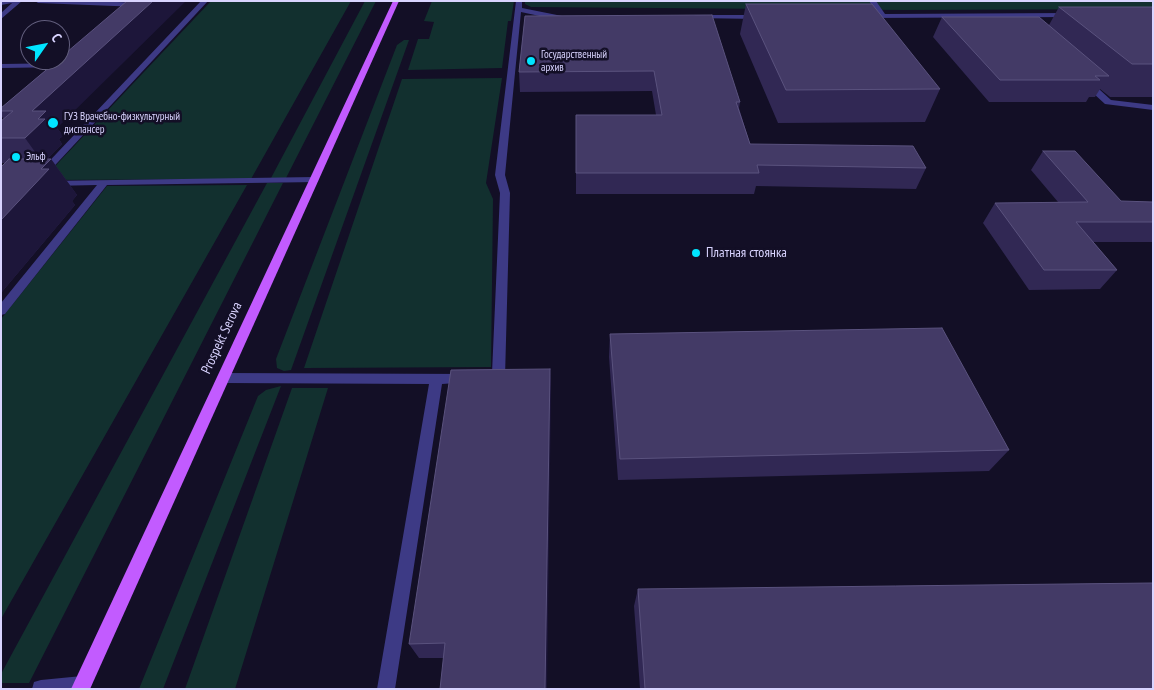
<!DOCTYPE html>
<meta charset="utf-8">
<style>
body{margin:0}
#map{position:relative;width:1154px;height:690px;overflow:hidden;background:#130f26;font-family:"PT Sans Narrow",sans-serif}
canvas{display:block}
.frame{position:absolute;inset:0;border:2px solid #d9d4ff;pointer-events:none}
.north{position:absolute;left:20px;top:20px;width:50px;height:50px;box-sizing:border-box;background:#130f26;border:1px solid #625e7d;border-radius:50%;rotate:57deg;font-size:14px;font-weight:700;line-height:20px;text-align:center;color:#d9d4ff}
.north::after{content:'';display:block;margin:auto;width:18px;height:22px;background:#00e5ff;clip-path:polygon(50% 0,100% 100%,50% 72%,0 100%)}
</style>
<div id="map">
<canvas width="1154" height="690"></canvas>
<div class="frame"></div>
<div class="north">С</div>
</div>
<script>
const c = document.querySelector('canvas').getContext('2d');
c.lineJoin = 'round';
function fill(path, color) {
  c.fillStyle = color;
  c.fill(path, 'evenodd');
}
function shape(rows) {
  const path = new Path2D();
  for (const r of rows) {
    path.moveTo(r[0], r[1]);
    for (let i = 2; i < r.length; i += 2) path.lineTo(r[i], r[i + 1]);
  }
  return path;
}
function trace(path, color, width, dash) {
  c.strokeStyle = color;
  c.lineWidth = width;
  c.lineCap = dash ? 'butt' : 'round';
  c.setLineDash(dash || []);
  c.stroke(path);
}
function write(font, color, halo, rows, align = 'center') {
  c.font = font + ' "PT Sans Narrow",sans-serif';
  c.lineWidth = 5;
  c.setLineDash([]);
  c.textBaseline = 'middle';
  c.strokeStyle = halo;
  c.fillStyle = color;
  for (const [text, x, y, turn = 0] of rows) {
    c.save();
    c.translate(x, y);
    c.rotate((+turn || 0) * Math.PI / 180);
    c.textAlign = isNaN(turn) ? turn : align;
    if (halo) c.strokeText(text, 0, 0);
    c.fillText(text, 0, 0);
    c.restore();
  }
}
const green = shape([
 [211,1,351,1,251,179,42,180],
 [365,1,376,1,286,178,271,178],
 [432,1,514,1,511,21,508,21,502,68,408,70,418,39,429,39,434,22,424,21],
 [525,1,1153,1,1153,9,903,10,531,7,525,4],
 [404,40,409,40,291,370,284,371,277,368,276,359,397,45],
 [502,78,486,183,493,199,491,367,304,368,402,79],
 [267,183,283,183,29,683,1,683,1,674],
 [247,185,196,275,1,619,1,319,107,186],
 [281,386,163,689,139,689,258,396,266,390],
 [292,388,328,388,235,689,185,689]
]);
const minor = shape([
 [1,1,22,1,1,19,1,13,12,3,1,5,1,1],
 [35,1,95,1,140,3,143,5,140,7,38,3,35,1],
 [201,1,208,1,45,176,39,176,39,172,201,1],
 [516,1,522,1,522,8,572,18,569,20,558,20,521,12,505,175,510,193,505,377,503,381,491,383,486,382,484,378,486,374,492,373,500,193,495,175,516,1],
 [869,1,876,1,885,14,1071,13,1074,15,1071,17,866,18,863,16,864,15,878,14,869,1],
 [696,15,759,15,762,17,759,19,694,18,694,16,696,15],
 [71,63,71,67,68,67,1,68,1,64,71,63],
 [1082,79,1088,79,1111,100,1153,105,1153,110,1105,104,1082,83,1082,79],
 [315,177,318,178,318,182,107,185,5,314,1,315,1,303,97,185,51,186,48,185,48,181,315,177],
 [224,373,471,374,473,378,471,382,442,384,395,689,377,689,429,384,224,383,219,382,217,378,219,374,224,373],
 [82,676,88,679,91,685,90,689,32,689,34,682,41,680,82,676]
]);
const major = shape([
 [393,1,399,1,90,689,71,689,393,1]
]);
const wall = shape([
 [746,4,940,89,925,122,778,123,740,34],
 [1059,7,1153,7,1153,97,1110,97,1100,89,1095,97,1089,97,1086,102,989,102,933,37,942,17,1049,25],
 [525,16,740,102,739,108,750,144,926,168,916,189,756,186,754,194,576,194,576,115,656,115,652,91,520,92,519,72],
 [58,60,57,128,63,136,59,139,62,144,47,159,51,159,77,195,72,201,75,205,1,293,1,167,5,163,2,163,1,162,1,121,4,119,1,116,1,108],
 [1043,151,1153,222,1153,242,1093,242,1117,270,1100,289,1029,290,983,223,995,203,1058,202,1031,170],
 [610,334,1009,450,989,471,618,480,609,357],
 [550,369,551,391,443,658,419,658,409,644],
 [638,589,1153,689,640,689,634,606]
]);
const shadedWall = shape([
 [153,1,186,1,57,128,63,136,59,139,62,144,43,163,25,138,32,111],
 [51,159,77,195,72,201,75,205,1,293,1,220,41,169],
 [550,369,551,391,547,689,545,689]
]);
const building = shape([
 [127,1,153,1,32,111,46,111,38,119,45,119,25,138,1,138,1,121,13,111,1,111,1,108,58,60,60,60,60,58,127,1],
 [746,4,872,4,940,89,786,90,746,4],
 [1059,7,1153,7,1153,64,1132,64,1059,7],
 [712,15,740,102,736,102,750,144,913,146,926,168,757,165,759,173,576,173,576,115,662,115,654,71,519,72,525,16,712,15],
 [942,17,1039,17,1109,76,1095,76,1100,80,1000,80,942,17],
 [1043,151,1075,151,1121,201,1153,202,1153,222,1076,222,1117,270,1044,270,995,203,1088,202,1043,151],
 [9,159,51,159,41,169,49,169,1,220,1,167,9,159],
 [942,328,1009,450,620,459,610,334,942,328],
 [550,369,545,689,440,689,445,643,409,644,451,370,550,369],
 [1153,583,1153,689,645,689,638,589,1153,583]
]);
const markers = [
 [531,61,5,"#00e5ff"],
 [53,123,6,"#00e5ff"],
 [16,157,5,"#00e5ff"],
 [696,253,5,"#00e5ff"]
];
const farPoinames = [
 ["Государственный",541,55],
 ["архив",541,68],
 ["ГУЗ Врачебно-физкультурный",64,117],
 ["диспансер",64,130],
 ["Эльф",26,157]
];
const poiNames = [
 ["Платная стоянка",706,253]
];
const streetNames = [
 ["Prospekt Serova",222,338,-65]
];
fill(green, '#12302f');
fill(minor, '#3d3a85');
fill(major, '#c25bff');
fill(wall, '#312854');
fill(shadedWall, '#1d163a');
fill(building, '#433a66');
trace(building, '#5a527e', 1);
for (const [x, y, r, color] of markers) {
  const dot = new Path2D();
  dot.arc(x, y, r, 0, 2 * Math.PI);
  c.fillStyle = color;
  c.fill(dot);
  trace(dot, '#130f26', 2);
}
write('11px', '#d9d4ff', '#130f26', farPoinames, 'left');
write('14px', '#d9d4ff', '#130f26', poiNames, 'left');
write('14px', '#d9d4ff', '#130f26', streetNames);
</script>
